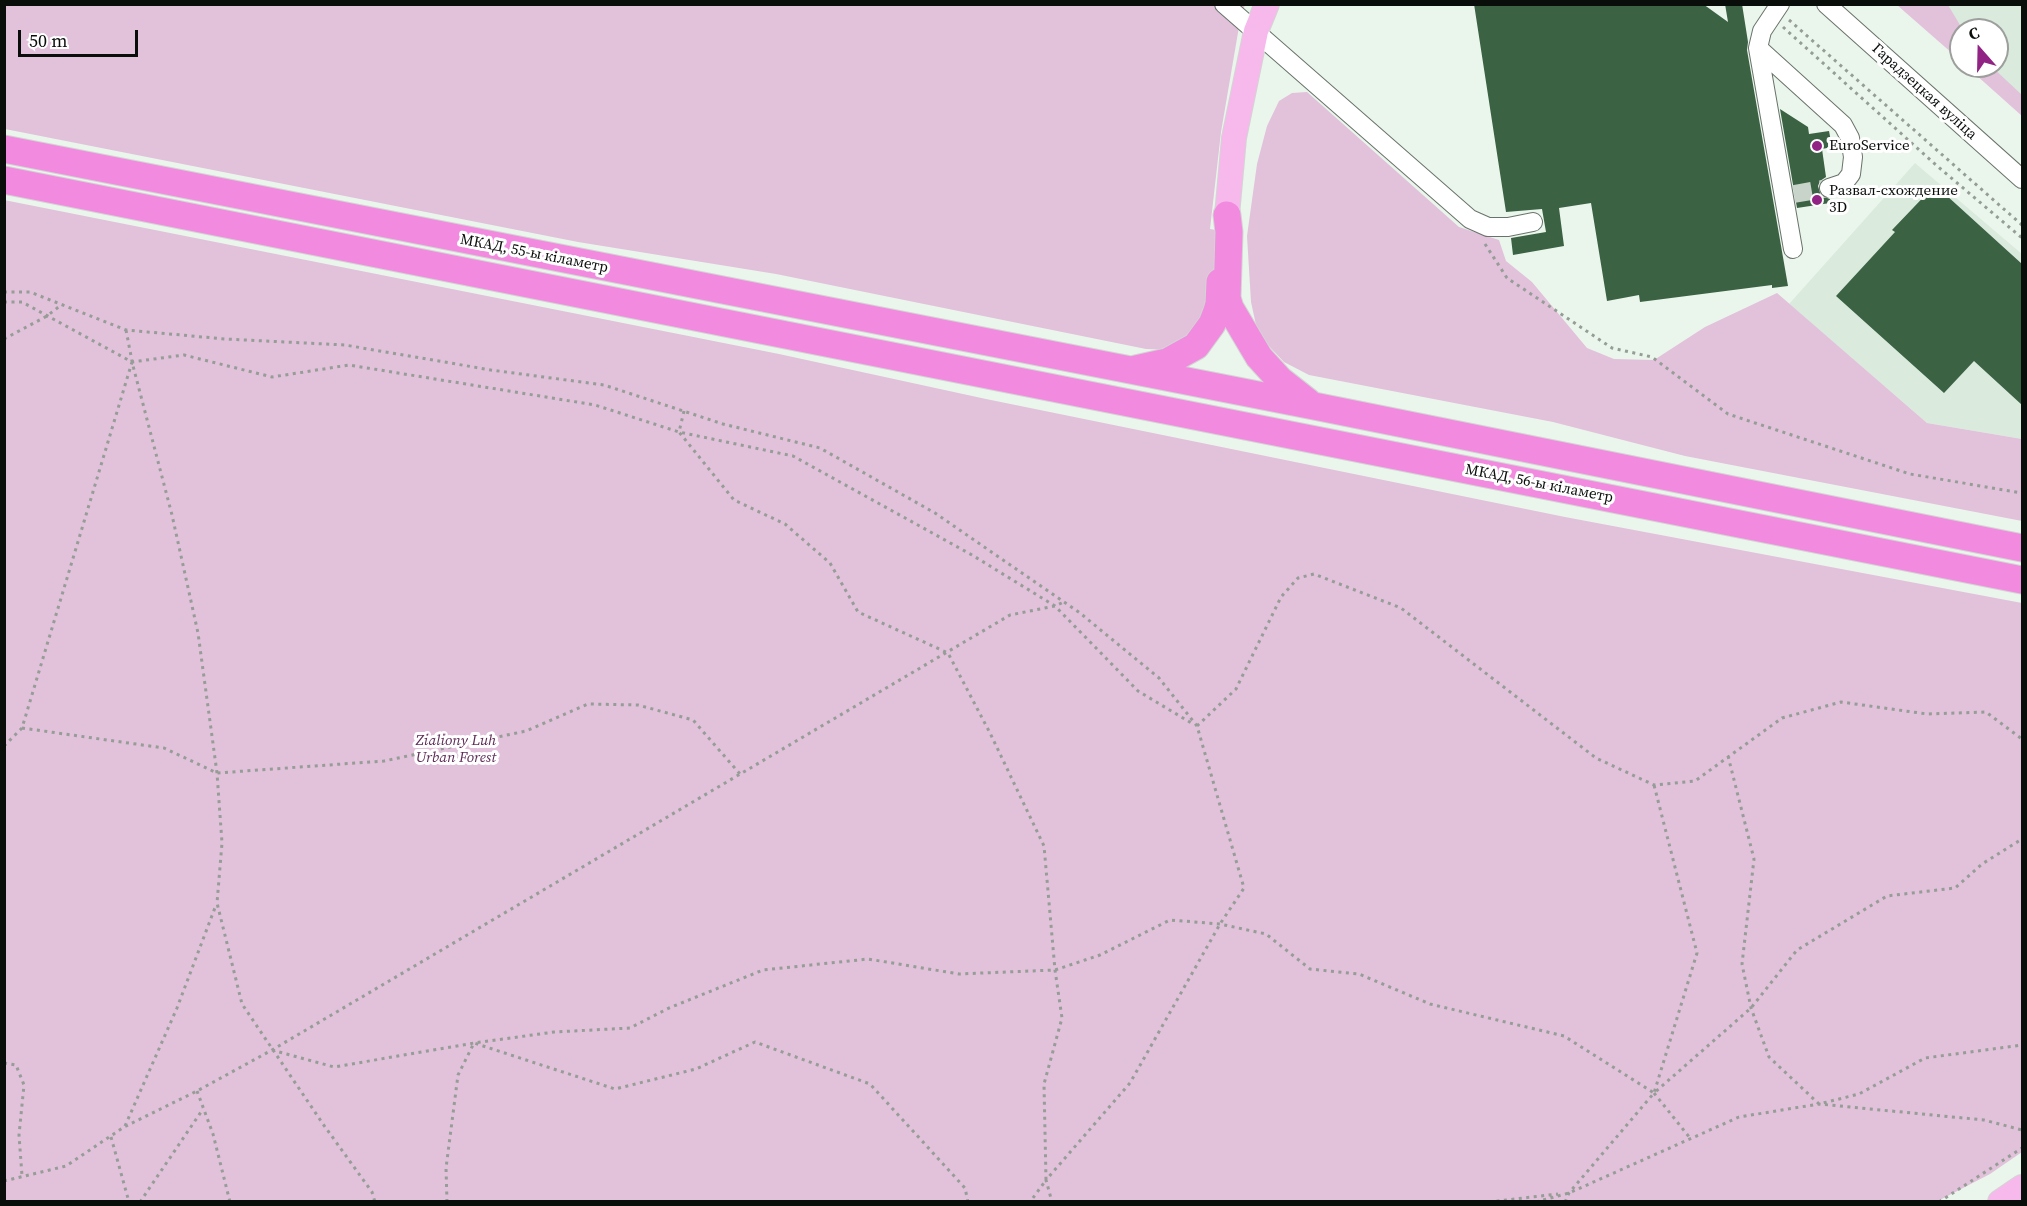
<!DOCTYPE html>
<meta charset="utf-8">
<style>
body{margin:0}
#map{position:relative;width:2027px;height:1206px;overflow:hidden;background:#eaf6ec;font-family:"Source Serif 4",serif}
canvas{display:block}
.frame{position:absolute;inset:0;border:6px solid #0a0e0b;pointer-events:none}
.north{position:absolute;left:1949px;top:18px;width:60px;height:60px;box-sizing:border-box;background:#fff;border:2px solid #9d9f9d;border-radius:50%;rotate:340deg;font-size:16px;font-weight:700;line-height:24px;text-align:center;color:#0a0e0b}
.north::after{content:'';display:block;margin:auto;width:21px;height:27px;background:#912384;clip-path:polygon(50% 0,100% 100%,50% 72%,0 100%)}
.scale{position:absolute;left:18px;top:30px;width:120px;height:27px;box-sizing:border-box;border:3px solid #0a0e0b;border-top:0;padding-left:8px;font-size:18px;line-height:21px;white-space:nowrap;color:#0a0e0b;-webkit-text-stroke:4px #fff;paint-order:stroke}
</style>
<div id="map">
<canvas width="2027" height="1206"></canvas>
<div class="frame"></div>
<div class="north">С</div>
<div class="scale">50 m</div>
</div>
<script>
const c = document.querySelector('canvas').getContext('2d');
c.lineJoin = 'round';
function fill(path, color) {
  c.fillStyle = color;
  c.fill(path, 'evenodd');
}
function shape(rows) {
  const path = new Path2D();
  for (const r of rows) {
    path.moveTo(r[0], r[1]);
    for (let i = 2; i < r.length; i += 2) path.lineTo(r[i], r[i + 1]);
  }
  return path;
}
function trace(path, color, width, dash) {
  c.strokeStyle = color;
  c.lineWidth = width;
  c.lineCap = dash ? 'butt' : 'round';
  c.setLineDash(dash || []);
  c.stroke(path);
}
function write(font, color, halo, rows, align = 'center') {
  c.font = font + ' "Source Serif 4",serif';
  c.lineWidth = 6;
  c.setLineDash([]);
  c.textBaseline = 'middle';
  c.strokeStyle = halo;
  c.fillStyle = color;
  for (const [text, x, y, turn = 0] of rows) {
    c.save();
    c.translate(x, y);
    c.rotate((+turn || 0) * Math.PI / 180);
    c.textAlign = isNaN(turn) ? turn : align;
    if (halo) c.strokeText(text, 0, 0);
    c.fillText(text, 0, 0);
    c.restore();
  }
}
const built = shape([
 [1914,5,2022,5,2022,103,1981,66,1997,66,1997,30,1961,30],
 [1915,163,2022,254,2022,439,1927,423,1789,304]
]);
const green = shape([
 [4,5,1245,5,1241,15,1221,132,1210,229,1216,230,1212,314,1171,350,1146,349,776,274,578,242,5,129],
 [1897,5,1948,5,1963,30,1961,30,1961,61],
 [1966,66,1991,66,2022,95,2022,116],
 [1307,92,1459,227,1499,240,1506,261,1532,282,1587,348,1614,359,1654,360,1705,327,1777,293,1927,423,2022,439,2022,521,1685,456,1553,422,1309,375,1284,362,1267,344,1256,325,1251,302,1247,236,1257,164,1267,126,1279,101,1292,93],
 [4,200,779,354,986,399,1565,517,2022,603,2022,1152,1990,1174,1936,1202,5,1201]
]);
const building = shape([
 [1474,4,1703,4,1728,22,1725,4,1742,4,1748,42,1747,50,1788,286,1772,288,1772,285,1640,302,1639,295,1607,301,1591,203,1559,208,1564,246,1513,255,1511,238,1546,232,1542,209,1506,212],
 [1780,109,1808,127,1809,134,1829,131,1832,147,1822,149,1826,177,1820,181,1818,186,1821,196,1830,199,1830,203,1797,208],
 [1935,185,2022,264,2022,405,1974,361,1944,393,1836,296,1895,232,1892,230]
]);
const minorTunnel = shape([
 [1794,194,1829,188]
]);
const path = shape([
 [1789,20,2022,225],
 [1783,27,1936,165,2022,238],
 [1485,244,1507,278,1612,348,1652,357,1728,414,1910,474,2022,493],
 [4,292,30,292,126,330,225,339,345,345,491,370,604,385,723,424,820,448,935,513,1080,613,1159,678,1197,726,1244,888,1220,924,1130,1083,1046,1180,1052,1202],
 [4,302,22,302,132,362,184,355,272,377,349,365,595,405,679,432,793,456,972,555,1055,606,1138,691,1193,724],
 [126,330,132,361],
 [4,339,47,316,61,305],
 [684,411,679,432,734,500,785,524,830,563,858,612,948,653,990,733,1044,846,1055,970,1062,1018,1044,1084,1046,1180,1030,1202],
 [1197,726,1236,689,1281,597,1298,578,1314,574,1401,608,1596,758,1654,785,1695,781,1782,718,1841,702,1927,714,1986,712,2022,739],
 [22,728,164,748,217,773,384,761,526,731,588,704,638,705,693,720,740,774],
 [4,746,22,728,132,362,172,515,198,633,217,773,222,843,217,903,242,1004,323,1124,372,1192,375,1202],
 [1728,756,1754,859,1742,964,1751,1008,1769,1057,1819,1104,1859,1094,1925,1058,2022,1045],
 [272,1050,334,1067,474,1043,554,1032,630,1028,669,1008,763,970,868,959,959,974,1055,970,1100,955,1170,920,1220,924,1266,934,1310,969,1359,974,1430,1004,1564,1036,1654,1093,1751,1008,1797,950,1887,896,1955,888,1982,864,2022,839],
 [4,1063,16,1065,24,1085,19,1135,22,1176],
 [197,1091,213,1134,230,1202],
 [1654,1093,1690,1138],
 [125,1126,177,1008,216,905],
 [111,1137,129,1202],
 [4,1181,66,1166,124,1127,197,1091,272,1050,1010,615,1055,606,1064,602],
 [140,1202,203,1109],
 [447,1202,446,1168,458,1075,474,1043,615,1089,696,1069,755,1042,870,1084,965,1188,968,1202],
 [1489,1202,1558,1194],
 [1536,1202,1569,1193,1739,1117,1819,1104,1984,1120,2022,1130],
 [1565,1202,1569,1193,1654,1093,1697,953,1654,785],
 [1939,1202,2022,1148]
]);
const minor = shape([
 [1224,4,1470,219,1488,227,1508,227,1533,222],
 [1780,4,1762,31,1758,48,1793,249],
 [1826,4,2022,179],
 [1758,48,1843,125,1850,138,1853,157,1851,174,1844,183,1829,188]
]);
const major = shape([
 [1227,215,1234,138,1256,31,1267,4],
 [2000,1202,2022,1187]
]);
const highway = shape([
 [4,149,1314,406,2022,548],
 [4,180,2022,580],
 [1227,215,1229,232,1227,298,1230,308,1259,357,1280,380,1308,402],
 [1136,369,1167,362,1196,346,1212,324,1217,311,1219,304,1220,282]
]);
const markers = [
 [1817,146,6,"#912384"],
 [1817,200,6,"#912384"]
];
const streetNames = [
 ["Гарадзецкая вуліца",1924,92,42],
 ["МКАД, 55-ы кіламетр",534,254,11],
 ["МКАД, 56-ы кіламетр",1539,484,11]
];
const poiNames = [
 ["EuroService",1829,146],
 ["Развал-схождение",1829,191],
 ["3D",1829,208]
];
const parkNames = [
 ["Zialiony Luh",456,741],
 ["Urban Forest",456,758]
];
fill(built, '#daebdd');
fill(green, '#e2c1db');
fill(building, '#3c6244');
trace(minorTunnel, '#c8d3ca', 18, [18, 9]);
trace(minor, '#69736b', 20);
trace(major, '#d3d4d3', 26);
trace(highway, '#d3d4d3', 29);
trace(path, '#959d96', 3, [3, 4.5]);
trace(minor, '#fff', 18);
trace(major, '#f7b9ec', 24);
trace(highway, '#f28ae0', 27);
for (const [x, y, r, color] of markers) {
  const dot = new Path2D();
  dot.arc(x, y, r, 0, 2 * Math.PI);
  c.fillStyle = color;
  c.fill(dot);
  trace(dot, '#fff', 2);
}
write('15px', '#0a0e0b', '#fff', streetNames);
write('15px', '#0a0e0b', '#fff', poiNames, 'left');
write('italic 15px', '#5e2b56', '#fff', parkNames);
</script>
